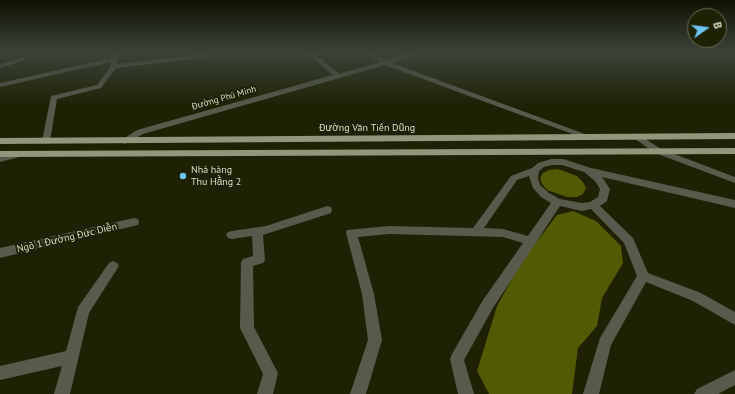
<!DOCTYPE html>
<meta charset="utf-8">
<style>
body{margin:0}
#map{position:relative;width:735px;height:394px;overflow:hidden;background:#1e2103;font-family:"PT Sans",sans-serif}
canvas{display:block}
.north{position:absolute;left:687px;top:8px;width:40px;height:40px;box-sizing:border-box;background:#1e2103;border:1px solid #6a6d53;border-radius:50%;rotate:76deg;font-size:11px;font-weight:700;line-height:16px;text-align:center;color:#dbdecc}
.north::after{content:'';display:block;margin:auto;width:14px;height:18px;background:#6fc2f4;clip-path:polygon(50% 0,100% 100%,50% 72%,0 100%)}
</style>
<div id="map">
<canvas width="735" height="394"></canvas>
<div class="north">B</div>
</div>
<script>
const c = document.querySelector('canvas').getContext('2d');
c.lineJoin = 'round';
function fill(path, color) {
  c.fillStyle = color;
  c.fill(path, 'evenodd');
}
function shape(rows) {
  const path = new Path2D();
  for (const r of rows) {
    path.moveTo(r[0], r[1]);
    for (let i = 2; i < r.length; i += 2) path.lineTo(r[i], r[i + 1]);
  }
  return path;
}
function trace(path, color, width, dash) {
  c.strokeStyle = color;
  c.lineWidth = width;
  c.lineCap = dash ? 'butt' : 'round';
  c.setLineDash(dash || []);
  c.stroke(path);
}
function write(font, color, halo, rows, align = 'center') {
  c.font = font + ' "PT Sans",sans-serif';
  c.lineWidth = 4;
  c.setLineDash([]);
  c.textBaseline = 'middle';
  c.strokeStyle = halo;
  c.fillStyle = color;
  for (const [text, x, y, turn = 0] of rows) {
    c.save();
    c.translate(x, y);
    c.rotate((+turn || 0) * Math.PI / 180);
    c.textAlign = isNaN(turn) ? turn : align;
    if (halo) c.strokeText(text, 0, 0);
    c.fillText(text, 0, 0);
    c.restore();
  }
}
const water = shape([
 [558,169,577,176,583,182,586,188,583,194,577,197,567,197,547,190,542,184,540,178,543,173,549,170],
 [573,211,596,221,621,246,623,263,602,298,597,326,578,348,572,394,489,394,477,371,497,306,522,261,557,215]
]);
const minor = shape([
 [111,52,117,52,117,64,204,54,207,56,204,58,116,68,101,88,57,99,50,141,46,144,42,141,51,96,97,85,111,66,111,62,0,87,0,83,111,58,111,52],
 [301,52,314,52,339,74,380,62,364,52,371,52,386,60,416,52,426,52,392,63,593,137,589,140,586,139,385,65,143,134,127,143,124,144,120,141,137,130,333,75,309,55,301,52],
 [24,57,26,58,26,60,0,68,0,64,24,57],
 [638,134,661,149,735,177,735,183,655,153,635,139,635,135,638,134],
 [20,151,24,154,23,156,0,162,0,156,20,151],
 [551,159,563,159,591,168,735,200,735,208,602,177,610,189,607,201,600,206,633,238,648,273,701,293,735,312,735,325,693,301,646,282,611,345,599,394,583,394,600,338,637,276,624,243,591,209,582,211,560,206,493,308,464,360,474,394,458,394,450,359,452,354,483,300,523,243,503,237,389,234,358,237,374,294,382,340,366,394,350,394,368,340,362,294,346,233,347,230,389,226,473,228,511,176,532,168,538,163,551,159],
 [552,165,562,165,584,172,595,181,600,189,598,197,590,202,582,203,560,199,549,193,540,185,538,178,539,171,544,167,552,165],
 [529,176,533,188,541,197,551,203,528,236,503,229,484,228,517,180,529,176],
 [327,206,331,207,332,210,331,213,263,235,265,260,263,263,253,266,254,327,278,373,273,394,257,394,263,374,240,328,241,262,243,259,253,256,252,236,232,239,228,238,226,235,228,232,232,231,266,226,327,206],
 [134,218,138,219,139,222,138,225,0,258,0,248,134,218],
 [113,261,117,263,119,266,89,313,70,394,54,394,62,366,0,380,0,366,66,351,78,307,109,263,113,261],
 [735,370,735,385,718,394,694,394,697,389,735,370]
]);
const major = shape([
 [735,133,735,139,0,144,0,138,735,133],
 [735,148,735,154,0,157,0,151,735,148]
]);
const markers = [
 [183,176,4,"#6fc2f4"]
];
const farStreetnames = [
 ["Đường Phú Minh",224,98,-16]
];
const streetNames = [
 ["Đường Văn Tiến Dũng",367,128],
 ["Ngõ 1 Đường Đức Diễn",67,238,-13]
];
const poiNames = [
 ["Nhà hàng",191,170],
 ["Thu Hằng 2",191,182]
];
fill(water, '#535a04');
fill(minor, '#585a4c');
fill(major, '#92967a');
const sky = c.createLinearGradient(0, 0, 0, 107);
sky.addColorStop(0, '#101202');
sky.addColorStop(0.49, '#3b4339');
sky.addColorStop(1, '#3b433900');
c.fillStyle = sky;
c.fillRect(0, 0, 735, 107);
for (const [x, y, r, color] of markers) {
  const dot = new Path2D();
  dot.arc(x, y, r, 0, 2 * Math.PI);
  c.fillStyle = color;
  c.fill(dot);
  trace(dot, '#1e2103', 1.5);
}
write('9px', '#dbdecc', '#1e2103', farStreetnames);
write('10px', '#dbdecc', '#1e2103', streetNames);
write('10px', '#dbdecc', '#1e2103', poiNames, 'left');
</script>
